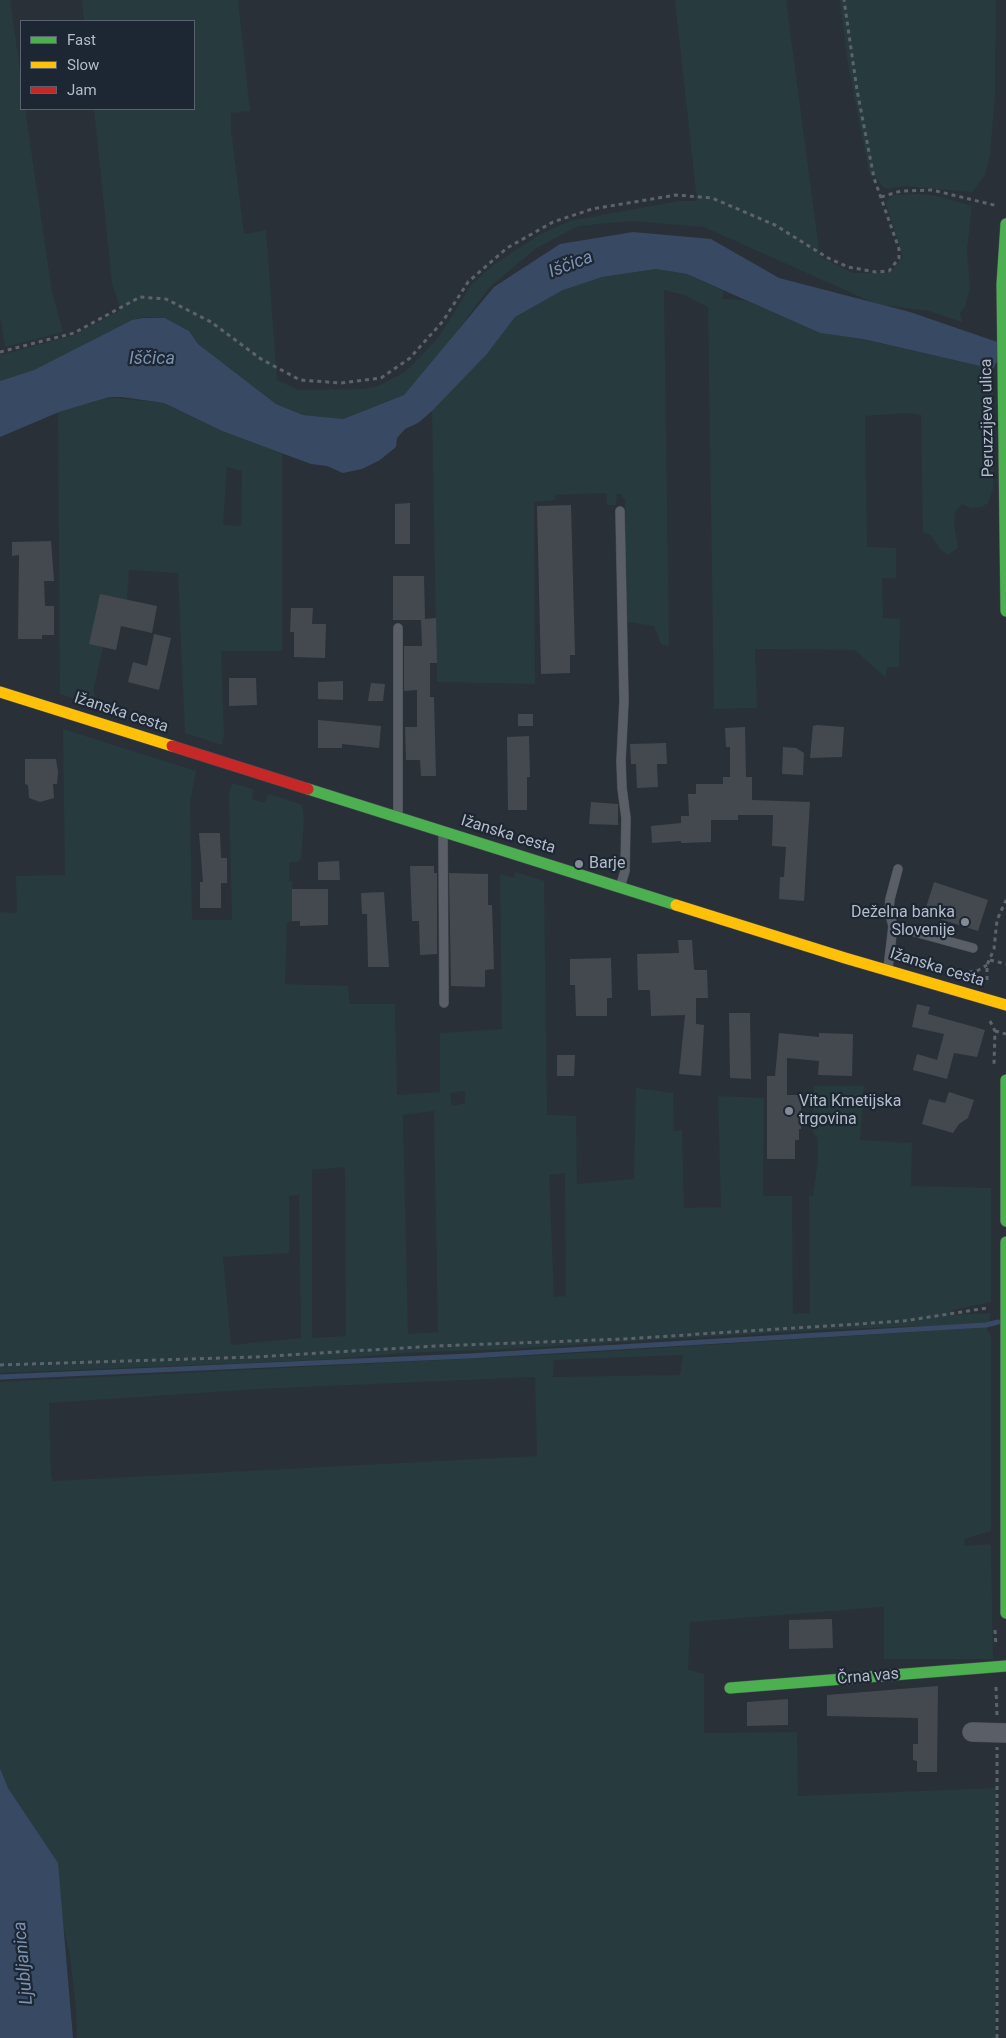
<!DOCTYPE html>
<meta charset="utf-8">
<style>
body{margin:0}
#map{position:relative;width:1006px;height:2038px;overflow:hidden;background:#2a3038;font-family:Roboto,sans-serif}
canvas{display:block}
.legend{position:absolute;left:20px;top:20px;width:175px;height:90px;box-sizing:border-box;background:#1d2633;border:1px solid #59626f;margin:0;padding:6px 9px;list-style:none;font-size:15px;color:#b4bcc9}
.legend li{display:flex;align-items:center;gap:10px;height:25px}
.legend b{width:25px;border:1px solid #59626f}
</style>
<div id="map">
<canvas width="1006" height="2038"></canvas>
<ul class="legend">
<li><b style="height:6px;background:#4caf50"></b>Fast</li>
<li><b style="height:6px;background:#ffc107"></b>Slow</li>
<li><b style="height:6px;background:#c62828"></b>Jam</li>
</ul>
</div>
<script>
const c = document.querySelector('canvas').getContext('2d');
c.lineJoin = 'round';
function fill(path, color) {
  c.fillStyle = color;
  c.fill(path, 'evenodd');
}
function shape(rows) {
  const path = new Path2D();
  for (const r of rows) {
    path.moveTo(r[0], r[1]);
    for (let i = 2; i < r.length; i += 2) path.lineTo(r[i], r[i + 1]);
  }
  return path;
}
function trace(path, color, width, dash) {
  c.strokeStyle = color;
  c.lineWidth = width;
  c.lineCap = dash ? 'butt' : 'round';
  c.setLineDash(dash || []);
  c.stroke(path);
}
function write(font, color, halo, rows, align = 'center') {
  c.font = font + ' Roboto,sans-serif';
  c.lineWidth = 4.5;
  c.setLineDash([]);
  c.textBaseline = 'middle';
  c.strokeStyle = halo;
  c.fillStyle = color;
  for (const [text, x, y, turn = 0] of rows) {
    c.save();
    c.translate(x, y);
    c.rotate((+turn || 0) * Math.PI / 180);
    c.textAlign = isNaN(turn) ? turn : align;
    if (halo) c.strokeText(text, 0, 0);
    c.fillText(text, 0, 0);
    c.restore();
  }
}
const green = shape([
 [0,0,10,0,21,77,21,109,25,109,52,292,63,332,5,347,0,317],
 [82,0,238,0,250,111,231,113,231,129,244,234,266,230,277,380,299,390,362,389,376,387,405,372,438,338,472,284,496,263,539,235,569,221,679,201,697,201,675,0,786,0,820,257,853,273,890,273,903,257,888,210,886,203,889,198,895,195,918,194,938,196,972,206,967,250,970,288,965,307,960,313,962,322,929,311,876,304,704,227,632,221,578,226,535,249,489,288,438,357,404,395,343,419,303,415,276,404,198,344,189,331,165,318,144,317,132,320,34,370,0,381,0,355,72,336,121,310,112,283,94,109,194,109,194,21,84,21],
 [840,0,996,0,995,95,990,155,985,175,972,192,903,186,889,189,883,187,875,176,870,176,848,64],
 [656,269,687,274,724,291,722,299,745,300,820,333,857,338,993,369,993,489,988,503,982,507,971,508,962,504,955,512,954,523,958,548,948,555,939,548,931,535,923,532,921,415,908,413,865,416,867,547,896,548,896,578,882,578,883,618,900,619,899,667,887,667,886,678,855,650,755,649,757,708,714,709,708,307,684,295,664,290,669,646,661,644,654,626,627,622,625,498,622,497,622,494,617,494,616,505,607,505,606,493,555,495,555,500,534,502,535,684,437,682,432,411,487,354,515,317,570,286,602,277],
 [109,397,164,403,217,429,282,453,282,651,221,651,224,733,222,745,185,733,178,573,129,570,127,600,89,644,103,647,94,688,95,705,60,694,58,412],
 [227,467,242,471,241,526,223,525],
 [63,729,196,771,190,803,192,920,232,920,229,796,232,783,253,789,252,799,264,803,269,794,302,805,304,821,301,859,297,862,289,862,289,881,292,881,292,921,287,922,285,984,348,986,350,1004,395,1004,397,1095,440,1092,440,1033,502,1029,500,874,514,878,515,872,544,881,547,1115,576,1116,577,1184,634,1179,636,1088,673,1093,674,1131,682,1130,684,1208,721,1207,718,1096,764,1098,763,1196,792,1196,793,1314,810,1313,809,1196,813,1196,818,1159,818,1138,813,1133,814,1086,864,1086,860,1140,912,1143,911,1186,991,1188,991,1302,952,1310,952,1315,991,1313,987,1330,991,1336,991,1531,964,1539,965,1546,991,1544,993,1659,884,1659,884,1607,690,1622,688,1670,704,1674,704,1733,797,1732,798,1796,996,1788,995,2038,77,2038,76,2009,70,1956,62,1920,30,1821,8,1788,0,1768,0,1382,564,1354,977,1328,975,1324,818,1330,507,1349,404,1353,318,1360,0,1373,0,912,17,913,16,876,65,875],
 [465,1091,465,1103,452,1106,450,1093],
 [434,1111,438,1332,408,1334,403,1115],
 [345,1167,346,1336,312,1338,312,1170],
 [565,1173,566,1296,554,1297,549,1175],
 [299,1195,301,1338,231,1345,223,1257,289,1253,289,1196],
 [683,1355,680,1375,553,1377,554,1360],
 [535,1377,537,1456,53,1481,51,1477,49,1403,259,1389]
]);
const water = shape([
 [633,232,711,239,779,278,910,312,1006,345,993,369,863,339,820,333,687,274,656,269,602,277,563,290,515,317,487,354,432,411,418,423,405,429,397,438,396,447,380,460,362,469,343,473,327,466,311,464,222,431,164,403,122,397,109,397,59,412,0,437,0,381,34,370,132,320,143,318,165,318,189,331,198,344,276,404,303,415,343,419,404,395,494,287,560,244],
 [0,1768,8,1788,58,1863,73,2038,0,2038]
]);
const stream = shape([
 [0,1377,469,1356,986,1325,998,1322]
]);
const building = shape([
 [410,503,410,544,395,544,395,504],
 [571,505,575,655,570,655,570,673,541,674,537,506],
 [51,541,54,581,44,581,45,606,54,606,54,635,42,635,42,639,18,639,19,555,12,556,12,542],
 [393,576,424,576,425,619,436,618,437,663,430,663,430,697,434,697,436,776,421,776,420,760,406,760,405,727,417,727,417,690,404,691,404,646,422,646,421,620,393,620],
 [100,594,157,606,152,633,121,626,116,650,89,644],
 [291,608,313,608,312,624,326,624,325,658,294,657,294,632,290,632],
 [154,634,171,638,159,690,128,682,133,662,147,666],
 [229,678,256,678,257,705,229,706],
 [343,681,343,700,318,699,318,682],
 [371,683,385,684,383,701,368,701],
 [518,714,533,714,533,726,518,726],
 [318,720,381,726,379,748,342,744,342,748,318,748],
 [817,725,844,727,842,757,810,758,813,726],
 [745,727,746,777,752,777,752,800,810,802,804,901,779,899,780,877,784,877,786,847,772,846,773,815,738,815,738,820,711,820,711,842,681,843,681,841,652,843,651,826,681,823,681,816,689,816,688,794,696,794,696,784,723,784,723,777,730,777,730,747,726,747,725,728],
 [529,736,530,777,527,777,527,810,508,810,507,737],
 [666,743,667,764,657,764,658,787,637,788,636,764,631,764,630,744],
 [783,747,796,748,804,753,803,775,782,774],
 [25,759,56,759,58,772,57,784,53,784,54,798,40,802,29,798,28,785,25,784],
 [591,802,618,804,618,825,589,824],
 [199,833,220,833,221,858,227,858,227,883,221,883,221,908,200,908,200,882,203,882],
 [339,861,340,880,318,880,318,862],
 [410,866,434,866,434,873,437,873,437,954,420,955,419,921,412,921],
 [449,873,488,874,488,905,492,905,494,969,485,970,485,987,451,986],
 [934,882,988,900,978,931,924,914],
 [292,889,328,889,328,925,300,926,300,921,292,921],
 [384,892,389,967,368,967,367,914,362,914,361,893],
 [678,940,692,940,694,970,707,970,708,998,696,998,696,1024,704,1025,701,1076,679,1074,685,1015,651,1016,650,990,638,990,637,954,679,953],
 [611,958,612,998,607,998,607,1016,576,1016,575,985,570,985,570,959],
 [917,1004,930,1007,928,1014,985,1030,977,1057,954,1053,947,1079,913,1070,917,1054,937,1060,944,1034,912,1027],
 [729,1013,750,1013,751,1079,730,1078],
 [779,1033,819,1037,819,1033,853,1034,852,1076,818,1075,819,1061,787,1058,787,1095,801,1095,801,1129,799,1129,799,1140,795,1140,795,1159,767,1159,767,1076,775,1076],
 [557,1055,575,1055,574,1076,557,1076],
 [949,1092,974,1100,968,1118,959,1124,953,1133,922,1124,929,1099,945,1103],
 [832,1619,833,1648,789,1649,789,1620],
 [938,1686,937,1772,917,1772,917,1761,913,1760,913,1744,918,1744,918,1718,827,1716,827,1695],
 [788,1699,788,1725,747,1726,747,1702]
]);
const path = shape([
 [881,197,901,191,932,190,998,206],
 [0,352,74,333,140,297,166,299,211,322,261,359,300,380,341,383,381,378,410,358,443,321,468,282,507,248,553,222,592,209,676,195,712,198,775,225,828,258,848,267,876,272,889,271,899,258,899,249,874,178,857,90,844,0],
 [990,960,1006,964],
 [969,972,977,971,987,965],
 [987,980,987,965,994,949,997,920,1006,900],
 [990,1021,995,1031,994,1064],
 [995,1031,1006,1034],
 [0,1365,254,1357,436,1346,623,1339,904,1321,987,1308],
 [995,1630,996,1646],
 [996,1687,997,1716],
 [997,2038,997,1747]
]);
const lane = shape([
 [620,511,624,701,621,761,622,788,626,818,625,871,621,884],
 [398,628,398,815],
 [443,834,444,1003],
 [893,926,889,911,890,899,898,869],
 [888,968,893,926,973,948]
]);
const street = shape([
 [972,1732,1006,1733]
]);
const fast = shape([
 [1006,224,1002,284,1006,611],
 [308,789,676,905],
 [1006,1080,1006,1221],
 [1006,1242,1006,1613],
 [730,1688,1006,1666]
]);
const slow = shape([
 [0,692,172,746],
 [676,905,845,958,1006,1005]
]);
const jam = shape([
 [172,746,308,789]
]);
const markers = [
 [579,864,5,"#848b96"],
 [965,922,5,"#848b96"],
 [789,1111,5,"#848b96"]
];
const streetNames = [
 ["Peruzzijeva ulica",988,418,-91],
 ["Ižanska cesta",121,713,18],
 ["Ižanska cesta",508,835,17],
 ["Ižanska cesta",937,968,17],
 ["Črna vas",868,1677,-5]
];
const poiNames = [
 ["Barje",589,864],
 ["Deželna banka",955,913,"right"],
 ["Slovenije",955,931,"right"],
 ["Vita Kmetijska",799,1102],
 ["trgovina",799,1120]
];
const waterNames = [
 ["Iščica",571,265,-21],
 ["Iščica",152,359],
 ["Ljubljanica",24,1963,-95]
];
fill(green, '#273a3e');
fill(water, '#384963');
trace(stream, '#384963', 5);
fill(building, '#444950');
trace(lane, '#484c53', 10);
trace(street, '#484c53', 20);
trace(fast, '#484c53', 12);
trace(slow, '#484c53', 12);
trace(jam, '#484c53', 12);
trace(path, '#5d636a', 3, [4, 4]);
trace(lane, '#5a5e66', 9);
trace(street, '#5a5e66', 19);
trace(fast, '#4caf50', 11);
trace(slow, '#ffc107', 11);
trace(jam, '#c62828', 11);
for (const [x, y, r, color] of markers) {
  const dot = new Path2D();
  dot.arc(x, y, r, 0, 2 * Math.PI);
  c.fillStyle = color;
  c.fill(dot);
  trace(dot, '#1d2633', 2);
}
write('16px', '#b4bcc9', '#1d2633', streetNames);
write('16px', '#b4bcc9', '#1d2633', poiNames, 'left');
write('italic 18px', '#7c92b1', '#1d2633', waterNames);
</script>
